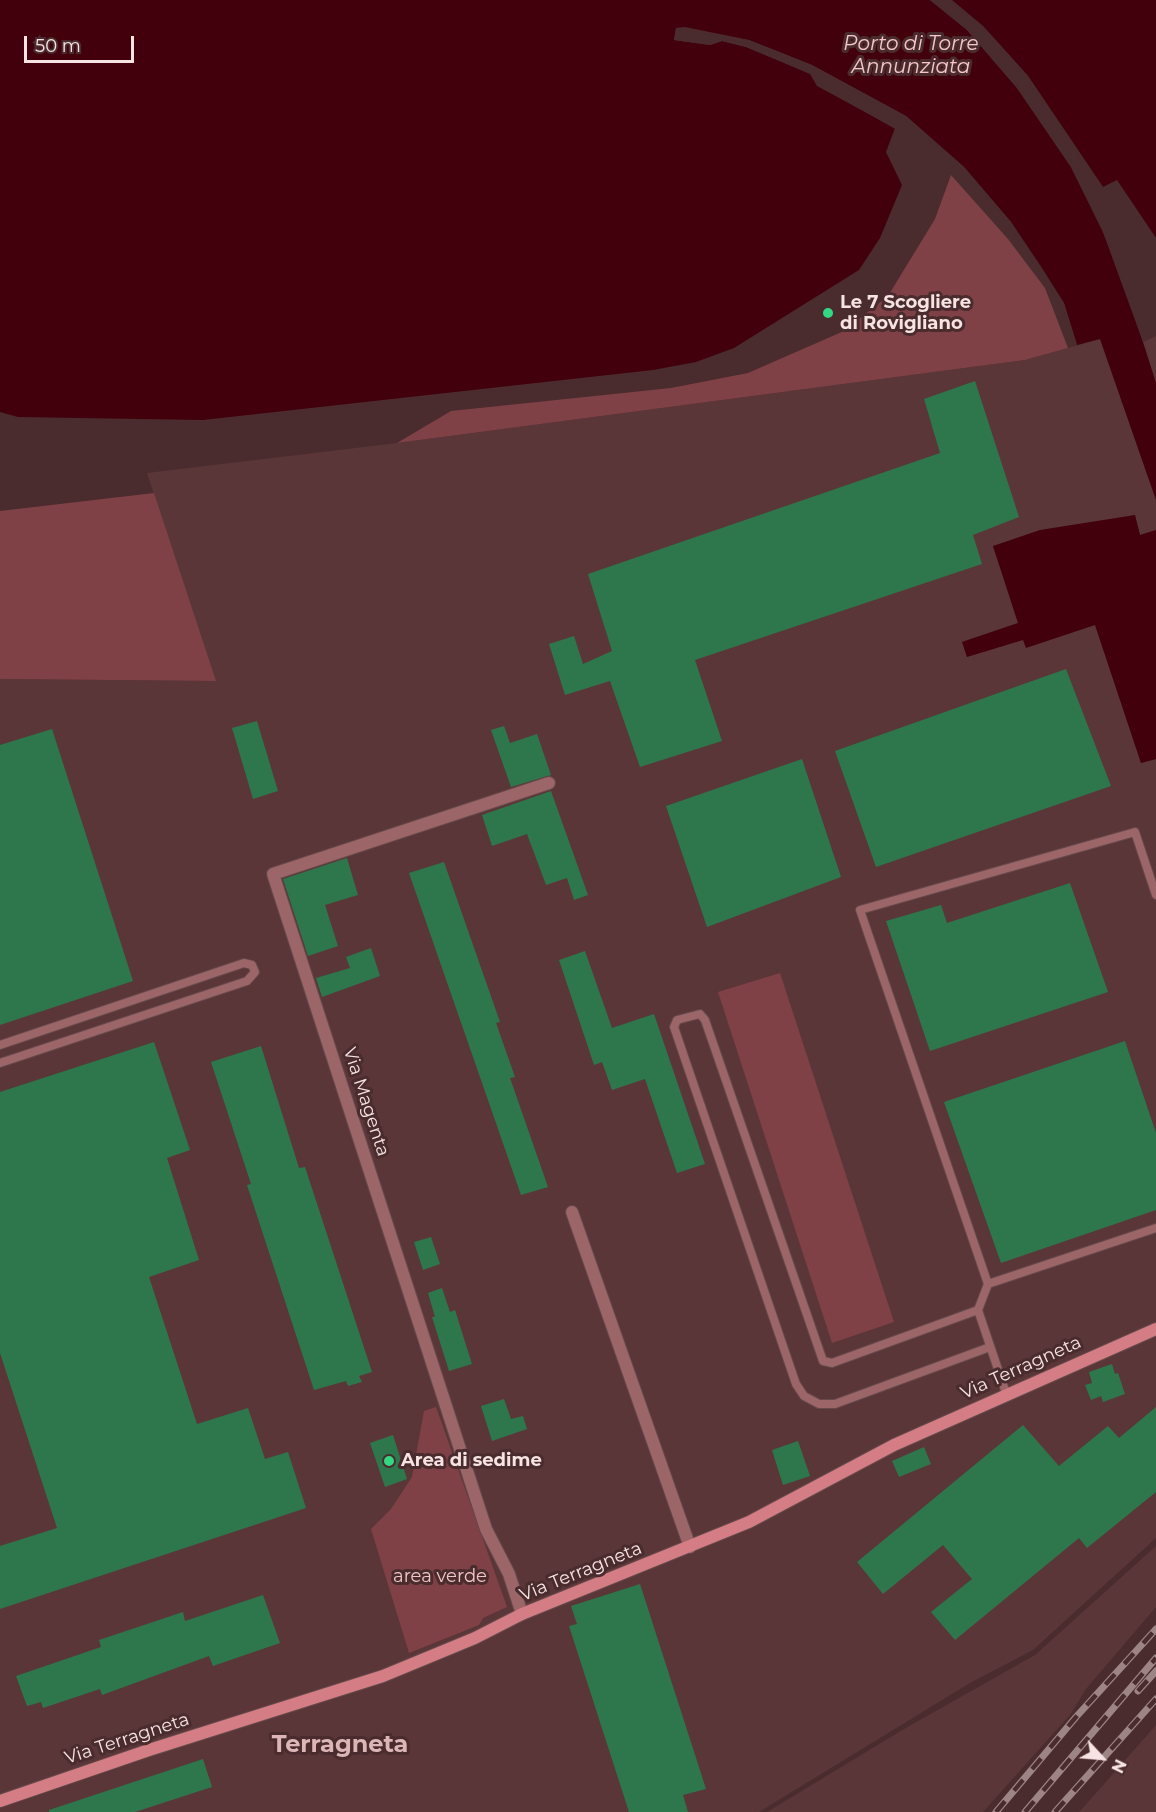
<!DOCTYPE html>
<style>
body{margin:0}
#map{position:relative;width:1156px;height:1812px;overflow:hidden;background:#4a2c2e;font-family:Montserrat,sans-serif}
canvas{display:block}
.north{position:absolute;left:1072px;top:1728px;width:60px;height:60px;-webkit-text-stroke:4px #4a2c2e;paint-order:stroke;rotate:116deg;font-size:16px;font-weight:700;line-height:24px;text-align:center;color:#f7e3e3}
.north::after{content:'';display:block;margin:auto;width:21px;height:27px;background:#f7e3e3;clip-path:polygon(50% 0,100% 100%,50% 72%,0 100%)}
.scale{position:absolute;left:24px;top:36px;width:110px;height:27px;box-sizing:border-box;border:3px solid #f7e3e3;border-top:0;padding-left:8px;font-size:18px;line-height:21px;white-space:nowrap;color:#f7e3e3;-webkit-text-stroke:4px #4a2c2e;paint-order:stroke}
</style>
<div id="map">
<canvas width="1156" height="1812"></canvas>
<div class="north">N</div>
<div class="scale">50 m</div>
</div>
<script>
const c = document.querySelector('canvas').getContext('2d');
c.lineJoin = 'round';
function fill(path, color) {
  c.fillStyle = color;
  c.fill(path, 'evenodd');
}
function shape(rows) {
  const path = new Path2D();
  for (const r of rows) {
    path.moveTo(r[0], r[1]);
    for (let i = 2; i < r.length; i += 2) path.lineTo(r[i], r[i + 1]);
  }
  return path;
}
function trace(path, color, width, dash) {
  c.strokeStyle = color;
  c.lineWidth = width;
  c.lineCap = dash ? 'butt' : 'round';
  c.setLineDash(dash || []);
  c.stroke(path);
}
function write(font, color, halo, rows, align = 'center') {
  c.font = font + ' Montserrat,sans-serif';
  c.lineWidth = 6;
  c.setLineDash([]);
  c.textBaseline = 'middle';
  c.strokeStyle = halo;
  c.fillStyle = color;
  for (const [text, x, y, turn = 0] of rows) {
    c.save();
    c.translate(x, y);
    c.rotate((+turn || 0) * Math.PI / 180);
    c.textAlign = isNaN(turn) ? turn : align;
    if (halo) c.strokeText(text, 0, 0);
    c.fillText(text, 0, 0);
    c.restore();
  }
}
const built = shape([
 [1156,336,1156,383,1143,342],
 [1100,339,1156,500,1156,530,1140,535,1135,515,993,546,1018,623,962,642,967,656,1023,639,1027,647,1095,625,1141,763,1156,759,1156,1538,1033,1650,970,1683,759,1812,0,1812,0,679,215,681,147,473,397,443,1025,360],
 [1156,1546,1156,1607,1086,1689,1070,1715,983,1812,767,1812,904,1729,1035,1655],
 [1156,1725,1156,1812,1079,1812,1089,1801]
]);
const green = shape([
 [951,175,1008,239,1045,288,1068,348,1025,360,397,443,451,411,671,388,748,373,844,331,888,296,935,219],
 [154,493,216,681,0,679,0,511],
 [780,973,894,1322,832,1343,718,992],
 [436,1407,507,1607,483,1618,479,1625,409,1653,371,1529,391,1509,412,1477,424,1411]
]);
const water = shape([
 [0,0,930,0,967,30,1017,88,1071,167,1103,232,1125,286,1156,383,1156,500,1100,339,1077,345,1064,303,1040,265,1011,222,964,167,906,116,812,65,749,40,676,28,674,40,710,45,722,41,746,47,810,74,817,86,895,128,886,152,902,185,880,238,859,270,734,348,696,362,653,370,203,420,18,417,0,412],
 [952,0,1156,0,1156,238,1117,180,1103,187,1028,76,983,26],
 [1135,515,1140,535,1156,530,1156,759,1141,763,1095,625,1026,648,1023,640,967,657,962,642,1018,623,993,546,1040,530]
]);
const pier = shape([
 [930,0,934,0,969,28,1019,86,1073,165,1106,231,1146,340,1143,342,1103,232,1071,167,1017,88,967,30],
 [949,0,983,26,1028,76,1104,189,1100,188,1026,78,981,28],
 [685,27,749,40,812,65,906,116,964,167,1011,222,1064,303,1077,345,1074,346,1061,305,1008,224,962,169,904,119,811,68,749,43,685,30,678,31,678,37,710,42,723,38,747,44,811,71,819,83,896,125,897,130,817,85,810,73,746,47,722,41,710,45,674,40,676,28]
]);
const building = shape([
 [975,381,1019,517,973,535,982,564,695,660,722,741,640,767,610,681,565,695,549,644,574,636,583,664,612,651,588,574,940,453,924,399],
 [1066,669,1111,786,876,867,835,751],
 [257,721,278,791,253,799,232,728],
 [504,726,510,743,537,734,551,775,511,787,491,730],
 [52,729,133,981,0,1025,0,745],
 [802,759,841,877,707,927,666,806],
 [551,791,588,895,574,900,567,878,546,885,527,834,492,846,482,815],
 [347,858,358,895,325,905,338,946,308,956,283,879],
 [444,862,500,1022,496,1023,515,1077,510,1078,548,1187,521,1195,409,873],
 [1070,883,1108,992,930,1051,886,921,941,905,947,923],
 [371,948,380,976,322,997,316,978,350,968,346,957],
 [585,951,612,1028,654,1014,705,1164,677,1173,645,1079,612,1090,602,1062,594,1065,559,960],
 [1125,1041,1156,1133,1156,1210,1001,1263,944,1102],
 [154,1042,190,1150,167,1158,199,1260,149,1277,197,1424,248,1408,265,1459,288,1452,306,1508,0,1609,0,1546,57,1528,0,1353,0,1092],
 [261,1046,299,1168,305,1167,372,1372,359,1376,362,1382,348,1386,346,1381,314,1390,247,1185,251,1184,211,1062],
 [431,1237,440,1264,423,1270,414,1242],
 [442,1288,450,1312,455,1310,472,1364,449,1371,432,1317,435,1317,428,1293],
 [1112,1364,1115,1374,1118,1373,1125,1394,1103,1402,1101,1396,1091,1400,1085,1385,1092,1383,1089,1372],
 [504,1399,511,1419,523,1416,527,1429,492,1441,481,1406],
 [1156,1407,1156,1492,1087,1548,1079,1538,955,1640,931,1612,972,1579,943,1545,883,1594,857,1562,1023,1425,1059,1466,1108,1426,1119,1438],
 [393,1435,407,1479,385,1487,370,1443],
 [798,1441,810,1476,783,1485,772,1450],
 [924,1447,931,1464,899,1477,892,1461],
 [640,1584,706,1789,683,1795,688,1812,629,1812,569,1626,577,1624,571,1606],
 [263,1595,280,1643,213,1666,209,1656,102,1695,100,1689,43,1708,41,1702,27,1706,16,1676,101,1647,99,1640,183,1612,185,1621],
 [203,1759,212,1787,135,1812,49,1812,49,1810]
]);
const lane = shape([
 [0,1045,244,963,252,965,255,972,247,981,0,1063],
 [988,1284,1156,1228],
 [978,1310,832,1363,823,1361,705,1020,700,1014,677,1020,674,1027,796,1384,804,1396,819,1404,835,1404,990,1347],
 [1006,1393,978,1310,988,1284,860,910,1135,832,1156,895]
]);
const street = shape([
 [572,1212,690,1547],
 [522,1614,509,1574,486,1529,273,874,549,783]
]);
const secondary = shape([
 [0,1801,149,1750,383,1676,475,1638,522,1614,749,1522,894,1445,1156,1329]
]);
const rail = shape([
 [1138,1691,1156,1671],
 [996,1812,1076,1717,1156,1629],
 [1025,1812,1156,1658],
 [1055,1812,1156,1699]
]);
const markers = [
 [828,313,6,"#33d882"],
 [389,1461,6,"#33d882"]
];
const poiNames = [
 ["Le 7 Scogliere",840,303],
 ["di Rovigliano",840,324],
 ["Area di sedime",401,1461]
];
const streetNames = [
 ["Via Magenta",366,1102,72],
 ["Via Terragneta",1021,1368,-24],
 ["Via Terragneta",581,1572,-22],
 ["Via Terragneta",127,1739,-18]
];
const parkNames = [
 ["area verde",440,1577]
];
const waterNames = [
 ["Porto di Torre",911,44],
 ["Annunziata",911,67]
];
const districtNames = [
 ["Terragneta",340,1745]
];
fill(built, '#5a3638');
fill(green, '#7f4146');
fill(water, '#42000d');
fill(pier, '#4a2c2e');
fill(building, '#2e774c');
trace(lane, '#66494b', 10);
trace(street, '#66494b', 14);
trace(secondary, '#66494b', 14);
trace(lane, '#9c6568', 8);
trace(street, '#9c6568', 12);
trace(secondary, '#d57d84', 12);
trace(rail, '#9d8485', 7);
trace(rail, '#4a2c2e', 4.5, [14]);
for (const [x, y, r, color] of markers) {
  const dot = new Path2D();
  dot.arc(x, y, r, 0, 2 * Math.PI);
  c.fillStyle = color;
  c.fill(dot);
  trace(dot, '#4a2c2e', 2);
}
write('bold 18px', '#f7e3e3', '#4a2c2e', poiNames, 'left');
write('18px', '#f7e3e3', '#4a2c2e', streetNames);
write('18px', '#f2c5c6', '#4a2c2e', parkNames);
write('italic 20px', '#f5c7c9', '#4a2c2e', waterNames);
write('bold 24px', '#dcb6b7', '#4a2c2e', districtNames);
</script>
